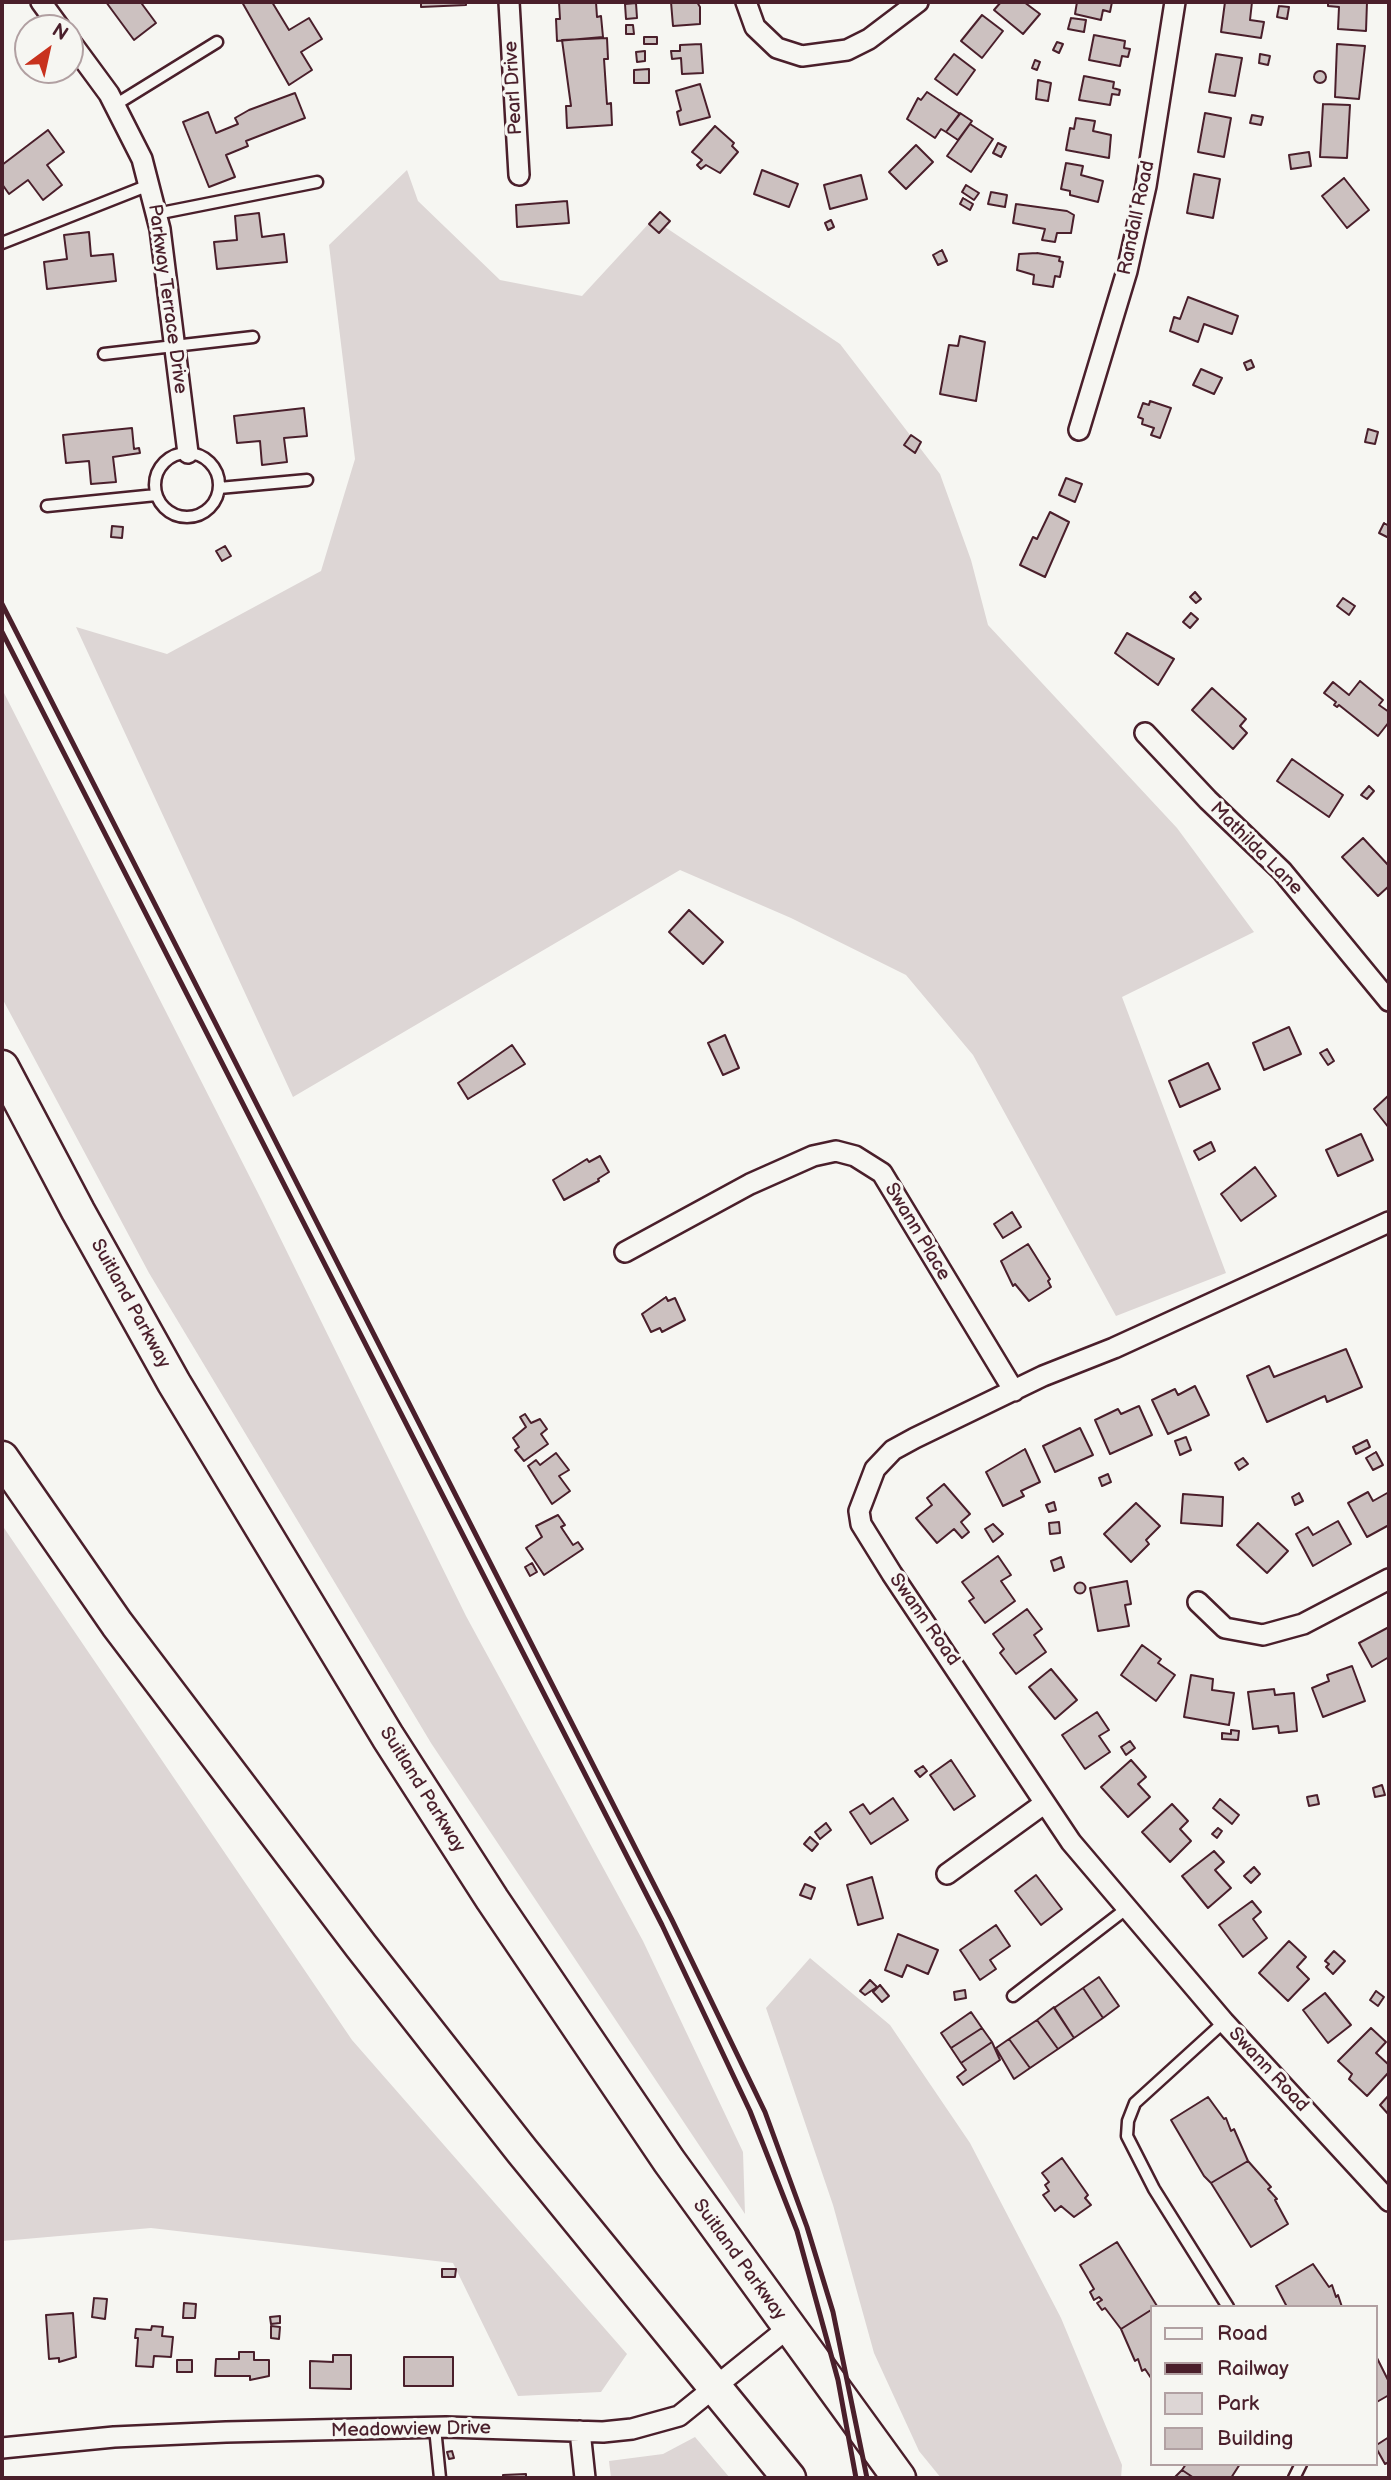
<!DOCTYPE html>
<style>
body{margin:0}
#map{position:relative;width:1391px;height:2480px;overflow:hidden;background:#f6f6f2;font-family:"Balsamiq Sans",sans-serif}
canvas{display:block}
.frame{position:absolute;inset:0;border:4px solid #4a1f2b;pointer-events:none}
.legend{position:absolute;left:1150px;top:2305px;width:228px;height:161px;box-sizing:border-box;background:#f6f6f2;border:2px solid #b1a0a2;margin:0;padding:9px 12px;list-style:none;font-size:21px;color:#4a1f2b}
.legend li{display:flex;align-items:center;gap:14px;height:35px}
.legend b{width:35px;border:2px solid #b1a0a2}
.north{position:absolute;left:14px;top:14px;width:70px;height:70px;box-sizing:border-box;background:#f6f6f2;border:2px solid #b1a0a2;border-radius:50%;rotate:33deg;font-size:19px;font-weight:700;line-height:28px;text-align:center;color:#4a1f2b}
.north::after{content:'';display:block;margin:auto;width:24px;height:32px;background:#c8321e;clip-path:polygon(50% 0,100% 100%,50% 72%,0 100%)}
</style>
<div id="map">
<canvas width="1391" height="2480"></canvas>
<div class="frame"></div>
<ul class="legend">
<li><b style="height:9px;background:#f6f6f2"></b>Road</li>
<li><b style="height:9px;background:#4a1f2b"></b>Railway</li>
<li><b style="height:19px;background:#ddd6d5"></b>Park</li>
<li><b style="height:19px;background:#ccc1c0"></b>Building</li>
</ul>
<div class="north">N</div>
</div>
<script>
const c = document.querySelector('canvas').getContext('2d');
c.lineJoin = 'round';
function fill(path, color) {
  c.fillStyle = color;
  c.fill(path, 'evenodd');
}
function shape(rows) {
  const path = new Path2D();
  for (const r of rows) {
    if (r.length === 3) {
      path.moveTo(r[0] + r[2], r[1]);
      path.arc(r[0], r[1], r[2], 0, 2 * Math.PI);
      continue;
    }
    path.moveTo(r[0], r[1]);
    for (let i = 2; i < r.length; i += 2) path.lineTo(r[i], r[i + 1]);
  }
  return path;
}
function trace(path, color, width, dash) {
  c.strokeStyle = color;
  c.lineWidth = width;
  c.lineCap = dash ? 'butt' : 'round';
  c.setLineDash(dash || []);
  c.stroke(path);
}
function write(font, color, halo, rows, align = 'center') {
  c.font = font + ' "Balsamiq Sans",sans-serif';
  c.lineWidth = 6;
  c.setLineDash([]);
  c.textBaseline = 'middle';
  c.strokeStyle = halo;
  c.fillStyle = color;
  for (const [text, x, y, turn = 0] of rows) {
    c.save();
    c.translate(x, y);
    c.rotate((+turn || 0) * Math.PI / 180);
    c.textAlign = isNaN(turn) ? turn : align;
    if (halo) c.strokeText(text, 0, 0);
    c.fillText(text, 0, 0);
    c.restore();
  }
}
const green = shape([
 [407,170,418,201,500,280,582,296,653,219,840,344,940,474,971,560,988,625,1177,828,1254,932,1122,997,1226,1273,1116,1316,973,1055,906,975,791,918,680,870,293,1097,76,627,167,654,321,571,355,459,329,245],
 [2,689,261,1199,466,1616,643,1941,743,2152,745,2214,431,1743,149,1273,2,998],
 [2,1525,352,2040,627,2354,601,2392,518,2396,453,2263,151,2228,2,2241],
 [810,1958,890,2025,970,2143,1061,2318,1122,2465,1121,2478,941,2478,919,2451,874,2353,833,2205,766,2008],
 [695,2437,730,2478,611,2478,609,2461,663,2454]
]);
const building = shape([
 [106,2,145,2,142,4,156,23,134,40,106,2],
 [242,2,272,2,289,30,309,18,322,39,301,52,312,70,289,85,242,2],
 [421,2,466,2,466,5,421,7,421,2],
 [559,2,596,2,597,17,601,16,603,37,557,41,556,19,560,19,559,2],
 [671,2,697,2,700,7,700,24,673,26,671,2],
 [1001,2,1024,2,1040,14,1023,34,994,10,1001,2],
 [1077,2,1112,2,1110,12,1103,10,1101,20,1075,14,1077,2],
 [1225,2,1252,2,1250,20,1264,22,1261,38,1221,32,1225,2],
 [1328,2,1367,2,1366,31,1338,29,1339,7,1328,6,1328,2],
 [636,3,637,18,626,19,625,4,636,3],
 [1279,6,1289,7,1287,19,1277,17,1279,6],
 [982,15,1003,31,982,58,961,41,982,15],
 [1071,18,1086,20,1084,32,1068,29,1071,18],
 [626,25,633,25,634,34,626,34,626,25],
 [1094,35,1125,41,1124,48,1130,49,1128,57,1122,56,1120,66,1089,60,1094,35],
 [644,37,657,37,657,44,644,44,644,37],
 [607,38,608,59,604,59,607,104,611,103,612,125,567,128,566,106,571,106,562,40,607,38],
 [1057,42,1063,44,1059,53,1053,50,1057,42],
 [701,44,703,73,682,74,681,58,672,59,671,51,680,51,680,45,701,44],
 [1337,44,1365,46,1359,99,1335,97,1337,44],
 [645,51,645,61,637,62,636,52,645,51],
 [954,54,975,70,957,95,935,79,954,54],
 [1216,54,1242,58,1235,96,1209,92,1216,54],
 [1260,54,1270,56,1268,65,1259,63,1260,54],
 [1035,60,1040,62,1037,70,1032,68,1035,60],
 [649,69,649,83,634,83,634,70,649,69],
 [1320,77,6],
 [1084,76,1114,82,1113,88,1120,90,1119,95,1112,94,1110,105,1079,100,1084,76],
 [1038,80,1051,83,1048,101,1036,99,1038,80],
 [700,84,710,117,680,125,677,112,681,110,676,91,700,84],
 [927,92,960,114,946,132,941,129,935,138,907,119,918,98,921,100,927,92],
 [295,93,305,118,246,141,248,146,226,155,235,177,209,187,183,122,208,112,216,133,238,124,235,118,249,110,295,93],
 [1323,104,1350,105,1347,158,1320,157,1323,104],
 [960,113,972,121,958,140,946,132,960,113],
 [1205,113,1231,118,1224,157,1198,152,1205,113],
 [1252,115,1263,117,1261,125,1250,123,1252,115],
 [1076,118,1095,121,1093,131,1111,135,1109,158,1066,150,1070,128,1074,129,1076,118],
 [970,124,993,139,971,172,947,156,970,124],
 [715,126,734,143,732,146,738,152,720,173,706,165,701,169,697,165,702,160,692,152,715,126],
 [48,130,64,152,47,165,62,185,43,200,28,180,9,194,2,184,2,165,48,130],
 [998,143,1006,147,1001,157,993,153,998,143],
 [916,145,933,162,906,189,889,172,916,145],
 [1309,152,1311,166,1291,169,1289,155,1309,152],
 [1066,163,1083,166,1081,175,1103,181,1098,202,1070,195,1070,191,1061,189,1066,163],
 [762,170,798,184,789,207,754,194,762,170],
 [1194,174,1220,179,1213,218,1187,213,1194,174],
 [861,175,867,199,830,209,824,185,861,175],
 [1344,178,1369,210,1347,228,1322,196,1344,178],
 [966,185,979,193,974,200,962,192,966,185],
 [991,192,1007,195,1005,207,988,204,991,192],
 [963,198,973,204,970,210,960,204,963,198],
 [567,201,569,223,517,227,516,205,567,201],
 [1016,204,1067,211,1074,215,1071,233,1057,233,1055,242,1042,240,1045,229,1013,223,1016,204],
 [660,212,670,221,659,233,649,224,660,212],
 [259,213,262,237,284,234,287,262,217,269,214,242,237,240,235,216,259,213],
 [831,220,834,227,828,230,825,223,831,220],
 [89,232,91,256,113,254,116,281,47,289,44,262,67,259,64,235,89,232],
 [942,250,947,261,938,265,933,255,942,250],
 [1037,253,1060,257,1059,261,1063,262,1060,277,1055,276,1053,287,1033,284,1034,275,1017,270,1019,254,1037,253],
 [1188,297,1238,316,1232,334,1204,324,1198,342,1170,331,1174,317,1180,319,1188,297],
 [960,336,985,342,976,401,940,394,949,345,958,346,960,336],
 [1251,360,1254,367,1247,370,1244,363,1251,360],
 [1201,369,1222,378,1214,394,1193,385,1201,369],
 [1150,401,1171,408,1160,438,1151,435,1154,428,1142,424,1143,419,1138,417,1143,403,1149,405,1150,401],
 [304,408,307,436,284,438,287,462,262,465,260,441,237,443,234,416,304,408],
 [132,428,134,449,139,448,140,453,113,457,116,482,91,484,89,461,66,463,63,435,132,428],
 [1368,429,1378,432,1375,444,1365,442,1368,429],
 [911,435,921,442,915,453,904,445,911,435],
 [1066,478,1082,484,1075,502,1059,495,1066,478],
 [1050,512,1069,522,1045,577,1020,565,1033,537,1037,539,1050,512],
 [1384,523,1389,526,1389,538,1379,533,1384,523],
 [112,526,123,527,122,538,111,537,112,526],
 [225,546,231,556,222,561,216,551,225,546],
 [1195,592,1201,599,1196,603,1190,597,1195,592],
 [1343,598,1355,606,1349,615,1337,606,1343,598],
 [1191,613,1198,619,1190,628,1183,622,1191,613],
 [1127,633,1174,659,1158,685,1115,653,1127,633],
 [1360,681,1383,700,1379,705,1389,712,1389,722,1378,736,1339,705,1337,707,1334,705,1336,702,1324,693,1333,682,1349,695,1360,681],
 [1212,688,1246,719,1240,726,1247,733,1233,749,1192,710,1212,688],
 [1292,759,1343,795,1329,817,1277,781,1292,759],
 [1369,786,1374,791,1367,799,1361,795,1369,786],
 [1363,838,1389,866,1389,886,1378,896,1342,857,1363,838],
 [689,910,723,942,703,964,669,932,689,910],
 [1289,1027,1301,1054,1264,1070,1253,1043,1289,1027],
 [725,1035,739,1068,723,1075,708,1043,725,1035],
 [512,1045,525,1064,468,1099,458,1083,512,1045],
 [1327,1049,1334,1061,1328,1065,1320,1053,1327,1049],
 [1208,1063,1220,1089,1180,1107,1169,1081,1208,1063],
 [1389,1095,1389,1128,1374,1109,1389,1095],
 [1361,1134,1373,1160,1338,1176,1326,1150,1361,1134],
 [1211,1142,1215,1151,1199,1160,1194,1151,1211,1142],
 [600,1156,609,1172,598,1179,599,1181,564,1200,553,1180,587,1159,589,1162,600,1156],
 [1255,1167,1276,1196,1241,1221,1221,1194,1255,1167],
 [1012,1212,1021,1227,1003,1238,994,1224,1012,1212],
 [1028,1244,1050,1279,1048,1281,1051,1287,1029,1301,1015,1284,1013,1286,1001,1261,1028,1244],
 [666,1297,668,1301,675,1298,685,1320,662,1332,660,1328,651,1332,642,1314,666,1297],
 [1346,1349,1362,1387,1327,1402,1325,1396,1267,1422,1247,1376,1269,1366,1274,1377,1346,1349],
 [1195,1386,1209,1415,1168,1434,1152,1400,1175,1389,1178,1395,1195,1386],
 [1139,1406,1152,1435,1110,1454,1095,1420,1118,1409,1121,1414,1139,1406],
 [525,1414,531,1423,540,1419,547,1429,541,1434,548,1444,524,1461,515,1450,519,1447,513,1438,526,1427,520,1417,525,1414],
 [1080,1428,1093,1455,1055,1472,1043,1446,1080,1428],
 [1186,1437,1191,1450,1180,1455,1175,1441,1186,1437],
 [1367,1440,1370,1447,1356,1454,1353,1447,1367,1440],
 [1025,1449,1040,1482,1021,1491,1024,1496,1003,1506,986,1472,1025,1449],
 [1376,1452,1383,1465,1373,1470,1366,1458,1376,1452],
 [556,1453,569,1470,559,1476,570,1491,552,1504,528,1466,536,1460,540,1465,556,1453],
 [1243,1458,1248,1464,1239,1470,1235,1463,1243,1458],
 [1108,1474,1111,1482,1102,1486,1099,1478,1108,1474],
 [944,1484,970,1514,961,1522,969,1532,962,1538,954,1529,937,1543,916,1518,932,1505,927,1498,944,1484],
 [1368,1492,1373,1501,1389,1492,1389,1525,1367,1537,1348,1503,1368,1492],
 [1299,1493,1303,1501,1295,1505,1292,1497,1299,1493],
 [1183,1494,1223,1497,1222,1526,1181,1523,1183,1494],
 [1054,1502,1056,1510,1049,1512,1046,1505,1054,1502],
 [1136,1503,1160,1526,1146,1540,1149,1544,1131,1562,1104,1534,1136,1503],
 [558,1515,565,1525,561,1527,573,1545,578,1542,583,1549,544,1575,526,1548,542,1537,536,1526,558,1515],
 [1338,1521,1351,1544,1313,1566,1296,1534,1308,1527,1313,1535,1338,1521],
 [1059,1522,1060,1533,1050,1534,1049,1523,1059,1522],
 [1258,1523,1288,1551,1267,1573,1237,1545,1258,1523],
 [993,1524,1003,1534,993,1542,985,1529,993,1524],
 [998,1556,1011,1575,1001,1581,1015,1601,985,1623,969,1601,974,1598,962,1582,998,1556],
 [1061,1557,1064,1567,1054,1571,1051,1561,1061,1557],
 [532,1563,537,1572,530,1576,525,1567,532,1563],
 [1127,1581,1131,1604,1125,1605,1129,1626,1098,1631,1090,1588,1127,1581],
 [1080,1588,5.5],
 [1027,1609,1042,1629,1034,1635,1046,1652,1016,1674,1000,1653,1004,1649,993,1634,1027,1609],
 [1389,1627,1389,1657,1372,1667,1359,1643,1389,1627],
 [1142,1645,1161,1659,1158,1663,1175,1675,1156,1701,1121,1675,1142,1645],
 [1352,1666,1365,1701,1323,1717,1312,1688,1329,1681,1327,1675,1352,1666],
 [1051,1669,1077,1700,1055,1719,1029,1687,1051,1669],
 [1191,1675,1213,1679,1212,1690,1234,1693,1229,1725,1184,1717,1191,1675],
 [1274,1689,1275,1695,1294,1693,1297,1731,1279,1733,1278,1726,1253,1729,1248,1692,1274,1689],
 [1097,1712,1109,1730,1099,1736,1110,1752,1085,1769,1062,1735,1097,1712],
 [1231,1730,1239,1731,1238,1740,1222,1739,1222,1733,1231,1734,1231,1730],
 [1130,1741,1135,1748,1126,1755,1121,1747,1130,1741],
 [951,1760,975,1796,954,1810,930,1775,951,1760],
 [1131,1760,1146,1777,1138,1784,1150,1797,1128,1817,1101,1787,1131,1760],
 [923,1766,927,1771,920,1777,915,1771,923,1766],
 [1382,1785,1385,1795,1375,1797,1373,1788,1382,1785],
 [1317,1795,1319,1804,1309,1806,1307,1797,1317,1795],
 [893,1798,908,1820,871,1844,850,1812,863,1804,870,1814,893,1798],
 [1220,1799,1239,1815,1232,1824,1213,1808,1220,1799],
 [1172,1804,1188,1821,1180,1829,1191,1841,1170,1862,1142,1832,1172,1804],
 [826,1823,831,1830,820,1839,815,1832,826,1823],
 [1218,1828,1222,1831,1217,1838,1212,1834,1218,1828],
 [810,1837,818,1844,812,1851,804,1844,810,1837],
 [1214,1851,1224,1862,1215,1870,1231,1888,1208,1908,1182,1876,1214,1851],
 [1254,1867,1260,1874,1251,1883,1244,1876,1254,1867],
 [1036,1875,1062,1909,1041,1925,1015,1891,1036,1875],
 [872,1877,883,1918,858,1925,847,1885,872,1877],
 [805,1884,815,1888,811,1899,800,1895,805,1884],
 [1252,1901,1261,1912,1253,1919,1267,1938,1243,1957,1219,1925,1252,1901],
 [996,1925,1010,1946,990,1960,996,1969,980,1980,960,1950,996,1925],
 [898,1934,938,1950,928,1974,907,1965,902,1977,885,1970,898,1934],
 [1289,1941,1306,1957,1297,1967,1309,1979,1288,2001,1259,1973,1289,1941],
 [1334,1951,1345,1961,1333,1974,1326,1967,1329,1964,1325,1961,1334,1951],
 [1099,1977,1119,2006,1103,2018,1083,1988,1099,1977],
 [870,1980,877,1987,865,1995,860,1991,870,1980],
 [880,1985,889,1996,882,2002,873,1992,880,1985],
 [1083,1988,1103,2018,1074,2038,1054,2008,1083,1988],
 [965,1990,966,1998,955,2000,954,1992,965,1990],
 [1376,1991,1384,1997,1378,2006,1370,2000,1376,1991],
 [1325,1993,1351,2025,1328,2043,1303,2010,1325,1993],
 [1054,2007,1074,2038,1058,2049,1037,2020,1054,2007],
 [971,2012,982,2028,951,2048,941,2033,971,2012],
 [1037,2020,1058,2049,1030,2068,1009,2039,1037,2020],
 [982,2028,992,2042,961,2063,951,2048,982,2028],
 [1371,2028,1386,2042,1376,2053,1389,2065,1389,2072,1367,2096,1349,2079,1352,2074,1338,2061,1371,2028],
 [1009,2039,1030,2068,1014,2079,996,2048,1009,2039],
 [992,2042,1000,2060,963,2085,957,2077,966,2070,961,2063,992,2042],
 [1389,2095,1389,2115,1380,2105,1389,2095],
 [1208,2097,1224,2119,1226,2118,1231,2131,1234,2129,1248,2161,1211,2183,1204,2176,1171,2120,1208,2097],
 [1062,2158,1088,2195,1085,2198,1091,2205,1074,2217,1061,2206,1055,2211,1043,2195,1049,2191,1045,2185,1049,2182,1042,2173,1062,2158],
 [1248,2161,1271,2187,1268,2189,1277,2199,1275,2200,1288,2224,1251,2247,1211,2183,1248,2161],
 [1117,2242,1157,2306,1151,2307,1151,2310,1121,2329,1105,2308,1102,2310,1097,2303,1102,2300,1099,2297,1094,2300,1090,2292,1094,2289,1080,2265,1117,2242],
 [1313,2264,1329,2287,1332,2285,1336,2297,1338,2295,1342,2307,1287,2307,1276,2286,1313,2264],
 [442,2269,456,2269,455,2277,442,2277,442,2269],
 [94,2298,107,2299,105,2319,92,2317,94,2298],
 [184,2303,196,2304,195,2318,183,2318,184,2303],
 [1151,2310,1151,2378,1145,2369,1142,2371,1138,2359,1135,2361,1121,2329,1151,2310],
 [73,2313,76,2357,59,2362,59,2358,49,2359,46,2315,73,2313],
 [280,2316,280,2323,271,2324,270,2317,280,2316],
 [152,2326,163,2327,162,2336,173,2337,171,2357,154,2356,153,2367,136,2366,138,2338,135,2338,136,2329,151,2330,152,2326],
 [271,2326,280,2327,279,2339,271,2338,271,2326],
 [239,2352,254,2352,254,2360,269,2360,269,2376,250,2380,250,2376,215,2376,216,2359,239,2359,239,2352],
 [333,2355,351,2355,351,2389,310,2388,310,2361,333,2362,333,2355],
 [404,2357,453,2357,453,2386,404,2386,404,2357],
 [1377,2358,1389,2382,1389,2395,1375,2403,1377,2358],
 [177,2360,192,2360,192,2372,177,2372,177,2360],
 [1389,2437,1389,2462,1385,2464,1375,2446,1389,2437],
 [452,2451,454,2458,449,2459,447,2452,452,2451],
 [1186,2464,1240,2464,1231,2478,1194,2478,1182,2470,1186,2464],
 [1182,2470,1194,2478,1174,2478,1182,2470],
 [526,2474,526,2478,503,2478,503,2475,526,2474]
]);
const service = shape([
 [115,105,217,42],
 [156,214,317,182],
 [2,243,149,185],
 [104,354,253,337],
 [187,485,32],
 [219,488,307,480],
 [47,506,156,495],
 [1013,1996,1126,1909],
 [1224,2022,1135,2103,1128,2121,1127,2136,1154,2189,1228,2307],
 [435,2428,440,2478],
 [1294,2478,1301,2464]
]);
const minor = shape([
 [41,2,60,28],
 [509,2,519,175],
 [746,2,755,27,777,48,802,56,847,50,869,39,918,2],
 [70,41,109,94,142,159,160,229,188,453],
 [1079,430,1127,271,1146,186,1175,2],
 [1145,733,1208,800,1282,871,1389,1001],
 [1389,1222,1114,1348,1043,1376,915,1438,893,1450,875,1469,859,1511,861,1524,892,1574,1071,1842,1224,2022,1389,2201],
 [625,1252,750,1184,813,1156,836,1151,855,1156,882,1173,1014,1391],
 [1198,1602,1225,1628,1263,1635,1303,1624,1389,1579],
 [947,1874,1045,1803],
 [580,2431,585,2478],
 [2,2448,114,2437,226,2432,446,2427,603,2432,632,2429,679,2416,788,2328]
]);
const trunk = shape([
 [2,1067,78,1211,174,1383,388,1737,492,1899,669,2161,899,2478],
 [2,1458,117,1624,361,1946,522,2151,789,2478]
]);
const rail = shape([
 [2,604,672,1920,765,2112,807,2227,833,2312,867,2478],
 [2,632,662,1925,750,2111,797,2231,838,2380,856,2478]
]);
const streetNames = [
 ["Pearl Drive",514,88,-93],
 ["Randall Road",1137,218,-78],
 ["Parkway Terrace Drive",167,299,82],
 ["Mathilda Lane",1256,849,45],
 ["Swann Place",917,1232,59],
 ["Suitland Parkway",130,1304,61],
 ["Swann Road",924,1620,55],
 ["Suitland Parkway",422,1790,58],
 ["Swann Road",1268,2070,47],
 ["Suitland Parkway",739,2260,54],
 ["Meadowview Drive",411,2430,-1]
];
fill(green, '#ddd6d5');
fill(building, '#ccc1c0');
trace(building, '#4a1f2b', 2);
trace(service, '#4a1f2b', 15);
trace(minor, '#4a1f2b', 24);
trace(trunk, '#4a1f2b', 37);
trace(service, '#f6f6f2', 10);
trace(minor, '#f6f6f2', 19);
trace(trunk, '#f6f6f2', 32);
trace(rail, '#4a1f2b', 5);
write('19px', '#4a1f2b', '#f6f6f2', streetNames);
</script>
